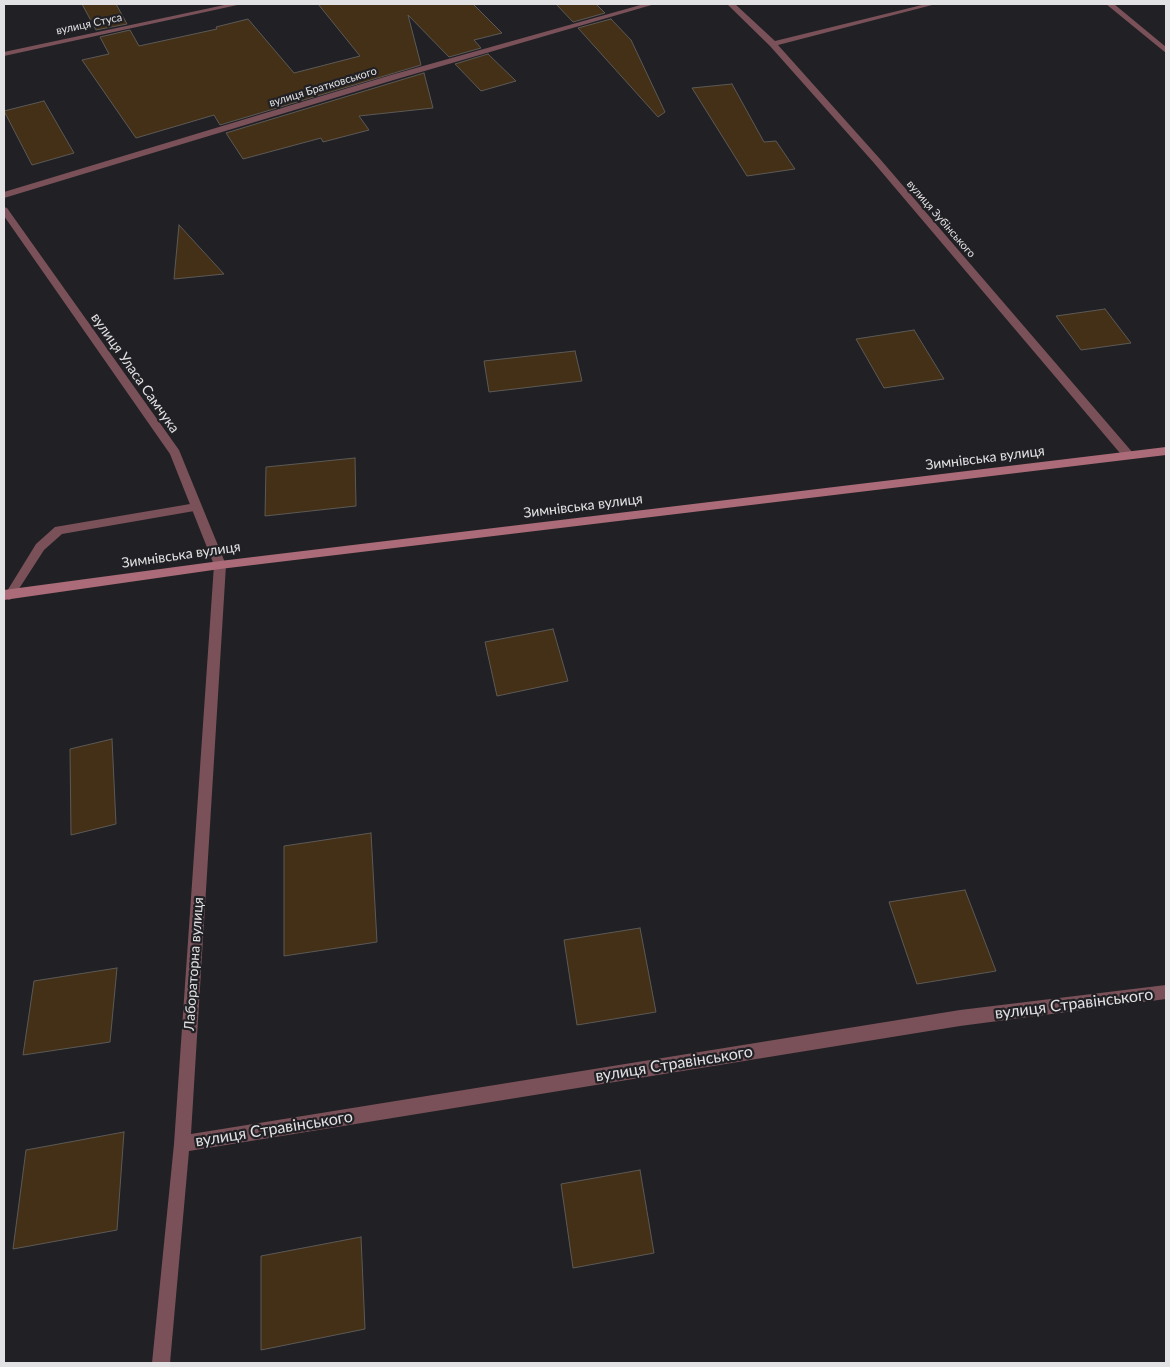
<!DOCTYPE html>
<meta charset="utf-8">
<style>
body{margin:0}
#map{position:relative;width:1170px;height:1367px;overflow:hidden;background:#212125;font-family:Lato,sans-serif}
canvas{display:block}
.frame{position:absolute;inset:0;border:5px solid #e2e2e4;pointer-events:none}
</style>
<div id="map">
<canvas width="1170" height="1367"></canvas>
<div class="frame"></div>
</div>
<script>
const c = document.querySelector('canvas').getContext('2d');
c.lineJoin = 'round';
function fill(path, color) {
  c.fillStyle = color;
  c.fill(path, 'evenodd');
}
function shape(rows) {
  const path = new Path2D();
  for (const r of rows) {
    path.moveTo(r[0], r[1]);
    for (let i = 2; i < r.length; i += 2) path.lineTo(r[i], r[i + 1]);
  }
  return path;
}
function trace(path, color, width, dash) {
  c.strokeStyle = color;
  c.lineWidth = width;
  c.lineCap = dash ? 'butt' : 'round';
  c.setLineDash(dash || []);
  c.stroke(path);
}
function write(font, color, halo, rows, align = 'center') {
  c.font = font + ' Lato,sans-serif';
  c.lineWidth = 4.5;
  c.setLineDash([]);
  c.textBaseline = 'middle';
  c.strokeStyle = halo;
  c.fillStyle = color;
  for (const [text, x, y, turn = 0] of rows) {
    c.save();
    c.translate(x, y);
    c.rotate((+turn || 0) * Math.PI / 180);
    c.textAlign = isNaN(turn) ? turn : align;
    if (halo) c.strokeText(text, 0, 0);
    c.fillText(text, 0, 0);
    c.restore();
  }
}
const building = shape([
 [82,4,116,4,127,24,96,30,82,4],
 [318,4,473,4,502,33,474,40,481,48,449,57,408,15,421,65,220,125,214,115,136,138,82,60,109,54,100,37,130,30,139,46,217,29,216,27,248,19,294,73,360,56,318,4],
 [556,4,596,4,605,13,573,22,556,4],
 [611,19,631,40,665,112,658,117,578,28,611,19],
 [488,54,516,81,481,91,455,64,488,54],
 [424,73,433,108,359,116,369,130,323,142,321,138,243,159,226,133,424,73],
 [732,84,764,142,776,141,795,169,747,176,692,88,732,84],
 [44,101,74,153,32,165,4,111,44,101],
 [179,225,224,274,174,279,179,225],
 [1105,309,1131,343,1081,350,1056,316,1105,309],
 [914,330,944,379,884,388,856,339,914,330],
 [575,351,582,381,489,392,484,361,575,351],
 [355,458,356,506,265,516,266,467,355,458],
 [553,629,568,681,497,696,485,642,553,629],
 [112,739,116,824,71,835,70,749,112,739],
 [371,833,377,942,284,956,284,846,371,833],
 [965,890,996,971,917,984,889,902,965,890],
 [640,928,656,1012,577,1025,564,940,640,928],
 [117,968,110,1042,23,1055,34,981,117,968],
 [124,1132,117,1230,13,1249,26,1150,124,1132],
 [640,1170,654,1253,573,1268,561,1184,640,1170],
 [361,1237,365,1329,261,1350,261,1256,361,1237]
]);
const lane = shape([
 [1106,4,1114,4,1166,47,1166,53,1106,4],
 [196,503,200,504,202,507,200,510,62,534,44,550,13,598,9,600,4,596,36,544,55,527,196,503]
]);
const street = shape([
 [229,4,242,4,4,56,4,52,229,4],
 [644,4,655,4,397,79,4,198,4,192,391,75,644,4],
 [727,4,735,4,775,41,926,4,936,4,778,45,880,159,1133,453,1134,456,1133,459,1125,459,874,163,770,46,727,4],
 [4,207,7,208,179,450,226,565,191,1134,960,1010,1166,985,1166,999,960,1026,189,1151,170,1363,152,1363,174,1144,214,565,170,454,4,216,4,207]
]);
const secondary = shape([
 [1166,447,1166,455,220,569,4,600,4,590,220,561,1166,447]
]);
const farStreetnames = [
 ["вулиця Стуса",89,24,-12],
 ["вулиця Братковського",323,87,-17],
 ["вулиця Зубінського",941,219,49]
];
const streetNames = [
 ["вулиця Уласа Самчука",135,373,55],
 ["Зимнівська вулиця",985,458,-7],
 ["Зимнівська вулиця",583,506,-7],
 ["Зимнівська вулиця",181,555,-8],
 ["Лабораторна вулиця",194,964,-86]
];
const nearStreetnames = [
 ["вулиця Стравінського",1074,1004,-7],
 ["вулиця Стравінського",674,1064,-9],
 ["вулиця Стравінського",274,1129,-9]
];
fill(building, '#443016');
trace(building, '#5c5956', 1);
fill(lane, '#7a5159');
fill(street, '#7a5159');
fill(secondary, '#ab6b78');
write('11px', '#e2e2e4', '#212125', farStreetnames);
write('14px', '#e2e2e4', '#212125', streetNames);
write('16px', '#e2e2e4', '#212125', nearStreetnames);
</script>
